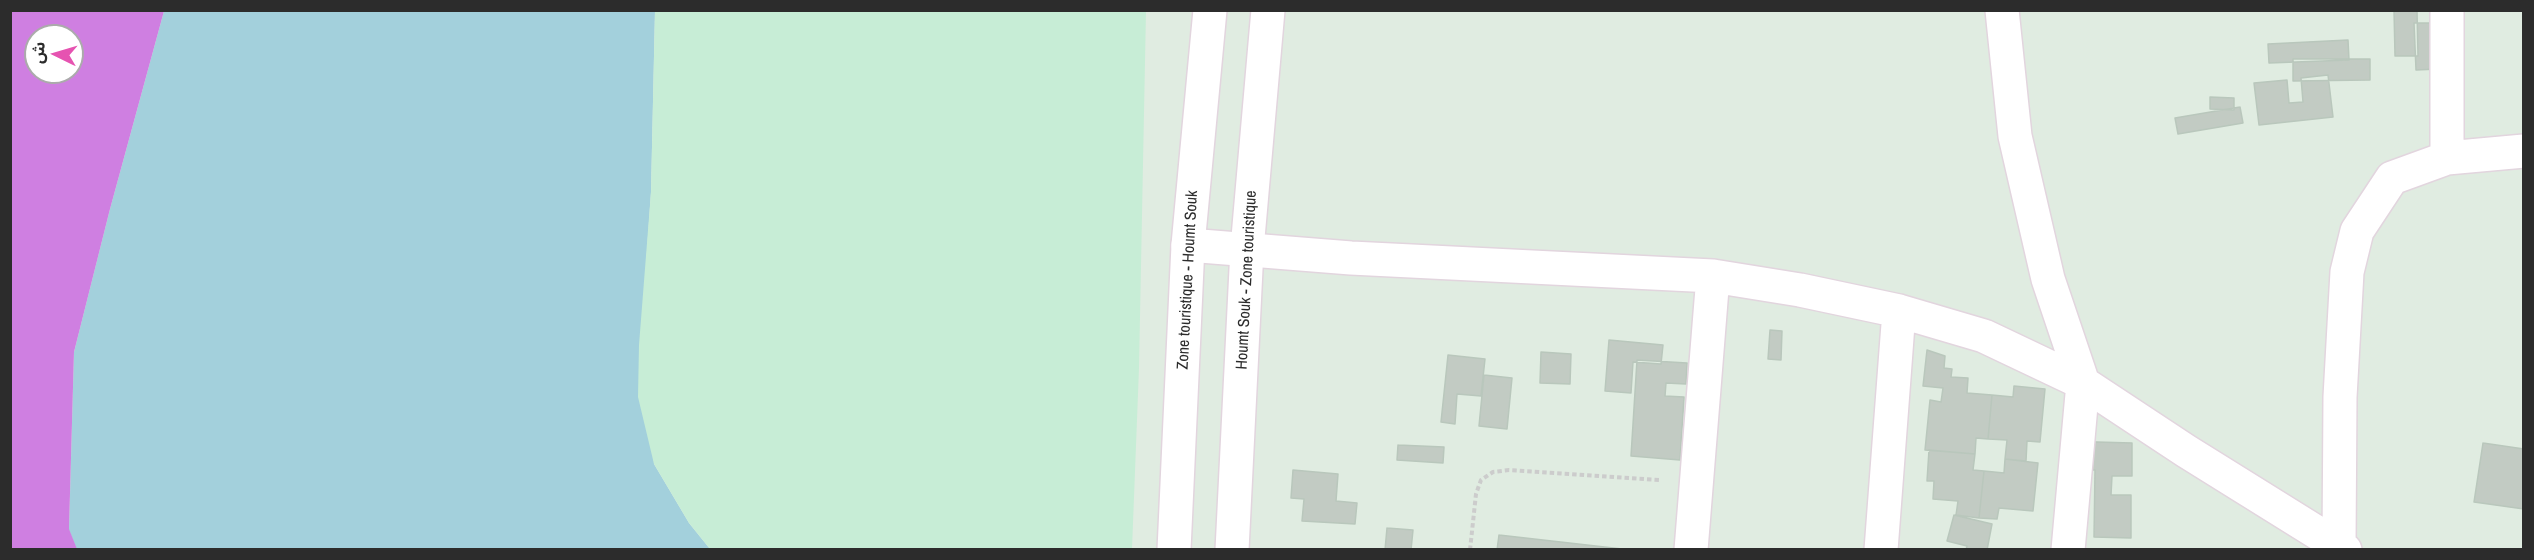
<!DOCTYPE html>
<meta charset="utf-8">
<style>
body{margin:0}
#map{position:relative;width:2534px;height:560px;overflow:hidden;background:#e0ece1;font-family:"Archivo Narrow","Noto Sans Arabic",sans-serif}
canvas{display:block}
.frame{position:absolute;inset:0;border:12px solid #2c2c2c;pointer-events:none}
.north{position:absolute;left:24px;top:24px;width:60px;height:60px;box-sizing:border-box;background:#fff;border:2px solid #ababab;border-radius:50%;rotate:275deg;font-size:16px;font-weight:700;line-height:24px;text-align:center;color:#2c2c2c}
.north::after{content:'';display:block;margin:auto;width:21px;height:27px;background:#e653b1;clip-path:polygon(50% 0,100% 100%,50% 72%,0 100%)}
</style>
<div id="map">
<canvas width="2534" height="560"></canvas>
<div class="frame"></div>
<div class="north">ش</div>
</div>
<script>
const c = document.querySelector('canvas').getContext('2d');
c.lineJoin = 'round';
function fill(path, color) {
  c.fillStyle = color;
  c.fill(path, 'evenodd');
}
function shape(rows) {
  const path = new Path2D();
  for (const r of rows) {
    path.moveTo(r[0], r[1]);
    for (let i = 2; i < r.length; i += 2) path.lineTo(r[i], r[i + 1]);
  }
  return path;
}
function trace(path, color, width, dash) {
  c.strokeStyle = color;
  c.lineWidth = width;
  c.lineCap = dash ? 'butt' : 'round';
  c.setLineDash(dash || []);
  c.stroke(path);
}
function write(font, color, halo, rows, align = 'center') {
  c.font = font + ' "Archivo Narrow",sans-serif';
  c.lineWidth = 6;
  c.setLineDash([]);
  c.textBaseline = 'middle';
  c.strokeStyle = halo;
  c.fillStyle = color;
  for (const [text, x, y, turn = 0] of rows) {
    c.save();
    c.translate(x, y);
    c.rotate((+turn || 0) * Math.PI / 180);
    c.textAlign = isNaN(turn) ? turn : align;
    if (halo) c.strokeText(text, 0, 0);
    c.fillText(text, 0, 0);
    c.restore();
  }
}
const green = shape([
 [164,11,655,11,651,192,646,265,654,464,689,523,710,549,77,550,69,530,74,352,110,209]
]);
const sand = shape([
 [655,11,1146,11,1139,368,1132,549,710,549,689,523,654,464,638,397,639,345,651,192]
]);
const water = shape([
 [10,11,164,11,110,209,74,352,69,529,77,549,11,549],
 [36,36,72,36,72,72,36,72]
]);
const building = shape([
 [2394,10,2417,10,2418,56,2395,56,2394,10],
 [2414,23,2437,23,2438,69,2416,70,2414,23],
 [2348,40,2349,60,2269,63,2268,44,2348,40],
 [2293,59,2370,59,2370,80,2293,81,2293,59],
 [2328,75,2333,117,2259,125,2254,83,2287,80,2289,103,2303,102,2301,78,2328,75],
 [2210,97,2234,98,2234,110,2210,109,2210,97],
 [2240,107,2243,123,2178,134,2175,118,2240,107],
 [1770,330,1782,331,1781,360,1768,359,1770,330],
 [1609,340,1663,345,1661,364,1633,362,1631,393,1605,391,1609,340],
 [1927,350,1945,356,1944,368,1952,369,1951,377,1968,378,1967,393,1992,395,1988,439,1976,438,1975,454,1925,450,1930,400,1941,402,1943,388,1923,386,1927,350],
 [1541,352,1571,354,1570,384,1540,383,1541,352],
 [1448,355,1485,359,1481,396,1457,394,1455,424,1441,422,1448,355],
 [1637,360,1687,363,1686,384,1666,383,1665,396,1684,397,1680,460,1631,456,1637,360],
 [1484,375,1512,378,1507,429,1479,426,1484,375],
 [2014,386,2045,389,2040,442,2027,441,2026,461,2005,459,2007,440,1988,439,1992,395,2013,397,2014,386],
 [2062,441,2132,443,2132,476,2112,476,2111,495,2131,495,2131,538,2094,537,2095,470,2082,470,2062,441],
 [2483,443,2524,449,2524,509,2474,502,2483,443],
 [1398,445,1444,447,1443,463,1397,460,1398,445],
 [1929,450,1975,454,1973,470,1984,471,1979,518,1956,515,1958,501,1933,499,1934,481,1927,481,1929,450],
 [2005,459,2038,463,2033,511,1999,508,1997,519,1979,518,1984,471,2004,473,2005,459],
 [1293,470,1338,474,1336,501,1357,503,1355,524,1302,521,1304,499,1291,498,1293,470],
 [1954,515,1992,524,1987,550,1966,550,1967,546,1947,541,1954,515],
 [1387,528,1413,530,1411,550,1385,550,1387,528],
 [1499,535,1631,550,1497,550,1499,535]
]);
const path = shape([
 [1470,550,1476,494,1481,480,1493,472,1509,470,1660,480]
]);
const minor = shape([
 [2002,10,2015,136,2048,279,2083,383,2068,550],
 [2447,10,2447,158],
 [1188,245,1351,258,1713,276,1800,290,1899,311,1984,336,2083,383,2186,451,2345,550],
 [2339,546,2340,397,2347,272,2357,231,2392,178,2447,158,2524,151],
 [1691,550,1713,276],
 [1881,550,1899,311]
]);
const secondary = shape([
 [1174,550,1188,245,1210,10],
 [1232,550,1247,249,1268,10]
]);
const streetNames = [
 ["Zone touristique - Houmt Souk",1188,280,-87],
 ["Houmt Souk - Zone touristique",1247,280,-87]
];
fill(green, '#a3d0dc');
fill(sand, '#c7edd6');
fill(water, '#cf7fe1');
fill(building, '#c2cbc3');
trace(building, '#b9c7bc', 1.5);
trace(minor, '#e2d5de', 36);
trace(secondary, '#e2d5de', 36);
trace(path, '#ccc', 4, [4.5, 3]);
trace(minor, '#fff', 33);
trace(secondary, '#fff', 33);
write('16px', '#2c2c2c', '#fff', streetNames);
</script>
